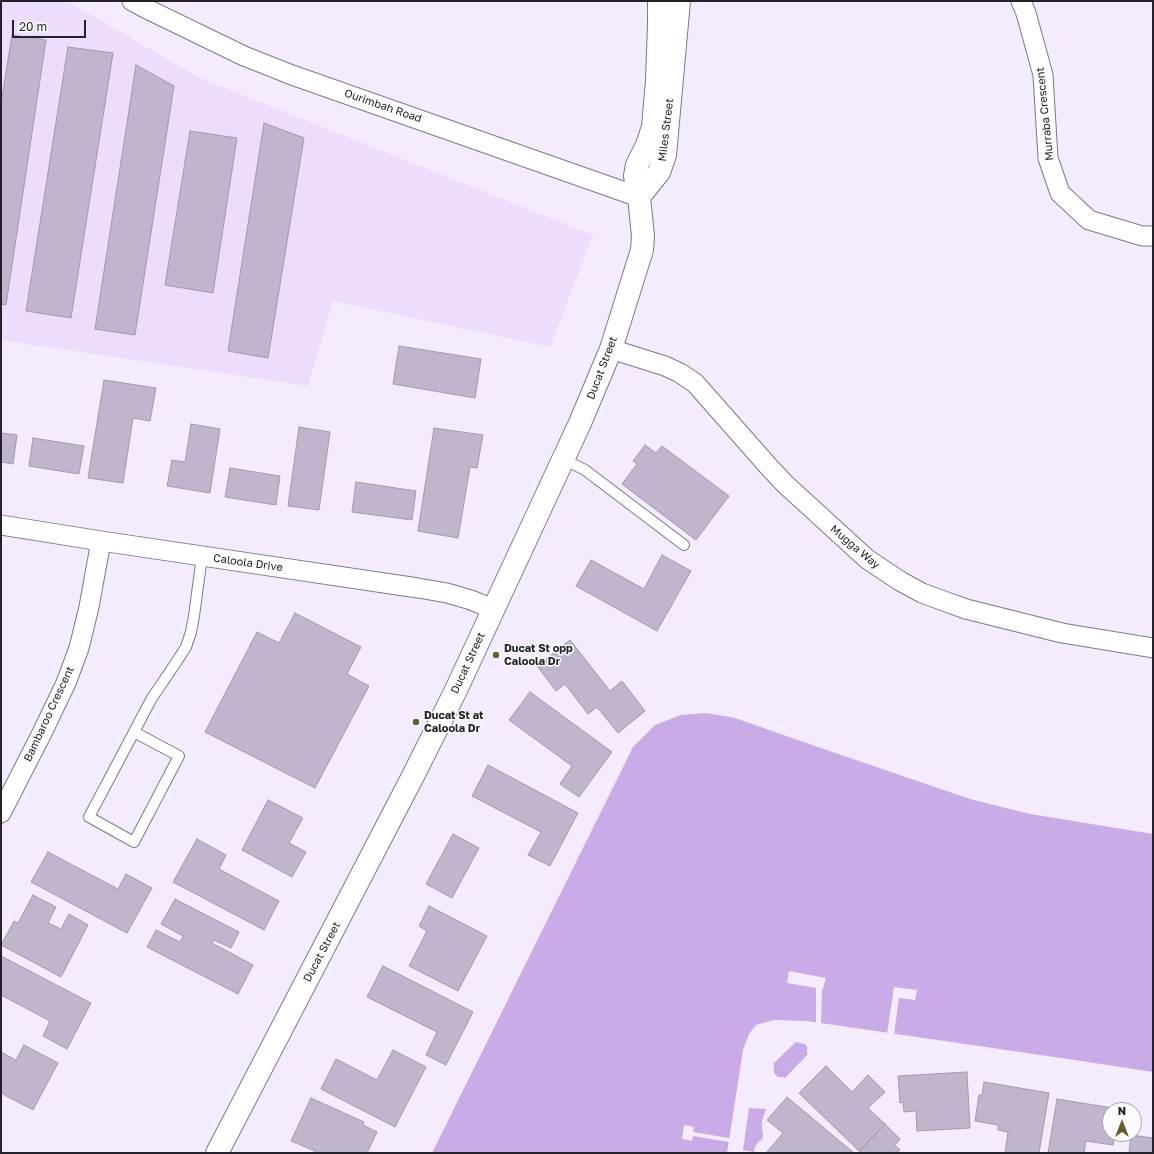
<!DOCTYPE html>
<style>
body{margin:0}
#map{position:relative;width:1154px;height:1154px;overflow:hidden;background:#f4ebfe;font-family:"Golos Text",sans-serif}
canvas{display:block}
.frame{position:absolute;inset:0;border:2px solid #25212a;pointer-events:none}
.north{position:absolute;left:1102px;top:1102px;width:40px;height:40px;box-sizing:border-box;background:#fcfcfc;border:1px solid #a6a4a8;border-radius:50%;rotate:0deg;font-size:11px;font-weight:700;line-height:16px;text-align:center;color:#25212a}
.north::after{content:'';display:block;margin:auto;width:14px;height:18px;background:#695d2a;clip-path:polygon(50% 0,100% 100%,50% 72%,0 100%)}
.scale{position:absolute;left:12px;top:20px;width:74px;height:18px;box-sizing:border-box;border:2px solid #25212a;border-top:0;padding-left:5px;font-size:12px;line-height:14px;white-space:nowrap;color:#25212a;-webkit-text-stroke:3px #fcfcfc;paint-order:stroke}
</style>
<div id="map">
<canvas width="1154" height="1154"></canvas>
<div class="frame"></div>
<div class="north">N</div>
<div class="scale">20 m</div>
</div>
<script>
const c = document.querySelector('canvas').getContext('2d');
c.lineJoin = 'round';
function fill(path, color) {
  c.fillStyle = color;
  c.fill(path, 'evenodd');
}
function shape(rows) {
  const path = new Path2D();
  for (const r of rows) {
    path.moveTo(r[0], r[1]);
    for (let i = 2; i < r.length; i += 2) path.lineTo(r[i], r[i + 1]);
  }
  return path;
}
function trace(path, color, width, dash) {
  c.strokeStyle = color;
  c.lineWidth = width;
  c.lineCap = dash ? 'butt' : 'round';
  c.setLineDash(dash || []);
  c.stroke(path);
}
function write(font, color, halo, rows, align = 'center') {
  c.font = font + ' "Golos Text",sans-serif';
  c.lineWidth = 3;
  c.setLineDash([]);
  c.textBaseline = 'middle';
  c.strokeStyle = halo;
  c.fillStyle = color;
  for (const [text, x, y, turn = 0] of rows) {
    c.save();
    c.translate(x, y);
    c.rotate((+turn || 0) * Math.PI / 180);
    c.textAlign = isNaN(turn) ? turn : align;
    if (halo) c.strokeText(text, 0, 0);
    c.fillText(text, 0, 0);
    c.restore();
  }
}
const built = shape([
 [1,1,67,1,200,78,593,235,550,347,333,301,308,386,1,340]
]);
const water = shape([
 [706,713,735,718,815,746,970,799,1030,814,1153,834,1153,1072,1068,1059,807,1021,774,1020,756,1025,749,1034,743,1050,727,1153,432,1153,633,747,655,725,681,715],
 [796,1042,805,1044,807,1047,807,1052,808,1054,785,1078,783,1077,778,1077,774,1073,774,1066,773,1064],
 [749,1108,766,1109,762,1121,762,1130,763,1134,762,1140,759,1141,755,1147,754,1152,743,1150]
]);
const pier = shape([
 [789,971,826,978,823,989,822,989,821,1024,816,1024,816,988,787,983],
 [894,987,917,990,915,1000,899,998,894,1035,887,1034],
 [684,1125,694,1127,693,1132,729,1138,729,1142,693,1136,692,1141,682,1139]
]);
const building = shape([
 [12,35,46,40,6,305,1,304,1,104,12,35],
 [68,47,113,53,71,318,26,311,68,47],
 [136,65,174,86,135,335,95,329,136,65],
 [264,123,304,138,268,358,228,351,264,123],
 [190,131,237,138,213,293,165,285,190,131],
 [399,346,481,359,475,398,393,384,399,346],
 [104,380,156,388,150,421,133,418,123,483,88,478,104,380],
 [191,424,220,429,210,493,167,486,172,460,185,462,191,424],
 [299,427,330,432,319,510,288,506,299,427],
 [434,428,483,435,477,468,470,467,458,538,418,531,434,428],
 [1,433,17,435,13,464,1,462,1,433],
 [33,438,84,446,79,474,29,466,33,438],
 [645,445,656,453,662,446,729,496,696,540,622,484,637,464,633,461,645,445],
 [230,468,280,476,276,505,225,497,230,468],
 [356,482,416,491,412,520,352,512,356,482],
 [662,555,691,571,657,631,576,586,591,560,644,589,662,555],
 [295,613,361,647,347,674,369,686,315,788,205,732,257,632,279,643,295,613],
 [570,640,610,691,622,681,645,711,618,733,597,707,588,714,565,684,556,691,537,666,570,640],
 [530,692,612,752,579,797,560,784,572,766,509,720,530,692],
 [488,765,578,813,550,866,528,855,541,832,472,796,488,765],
 [268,800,303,818,289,843,306,852,292,877,242,850,268,800],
 [453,834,479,848,452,898,426,884,453,834],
 [197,839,226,855,219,869,279,901,264,930,173,882,197,839],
 [48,852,118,889,126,874,152,888,127,933,31,882,48,852],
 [33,895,56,907,48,923,61,929,69,914,88,925,61,977,1,945,14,921,18,923,33,895],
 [175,899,239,932,231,948,214,940,212,943,253,965,238,994,147,947,156,930,180,942,183,936,161,924,175,899],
 [429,906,487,936,458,991,409,966,427,931,419,926,429,906],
 [1,956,91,1003,67,1049,43,1036,50,1021,1,995,1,956],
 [383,966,473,1012,446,1065,426,1055,437,1032,367,997,383,966],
 [24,1045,58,1063,33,1110,1,1093,1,1052,16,1060,24,1045],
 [393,1050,426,1067,395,1127,321,1089,336,1059,377,1080,393,1050],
 [826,1066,852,1092,868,1075,885,1092,868,1108,885,1124,859,1151,799,1093,826,1066],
 [967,1072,970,1128,917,1131,916,1111,904,1112,903,1102,900,1103,898,1076,967,1072],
 [984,1082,1049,1093,1039,1153,1005,1153,1008,1132,998,1130,998,1125,975,1121,979,1095,982,1095,984,1082],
 [787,1097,854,1153,766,1153,783,1133,767,1120,787,1097],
 [311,1098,364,1122,363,1125,377,1132,367,1153,314,1153,315,1151,291,1141,311,1098],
 [1057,1099,1119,1109,1110,1110,1110,1134,1115,1134,1113,1145,1086,1141,1084,1152,1091,1153,1048,1153,1057,1099],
 [885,1124,900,1139,895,1145,900,1150,897,1153,861,1153,859,1151,885,1124],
 [1131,1135,1153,1138,1153,1153,1129,1153,1131,1135]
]);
const service = shape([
 [563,459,585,470,684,545],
 [134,732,179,756,134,842,89,817,134,732,145,711,152,698,175,664,186,647,191,632,194,616,202,556]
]);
const minor = shape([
 [132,1,145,8,244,56,292,75,639,197],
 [1021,1,1026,13,1043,75,1048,158,1060,193,1089,220,1142,236,1153,236],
 [611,349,665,366,680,373,695,383,769,467,785,484,867,559,900,581,922,593,941,600,966,609,1062,633,1153,648],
 [1,525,101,541,418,588,447,593,471,600,493,609],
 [1,813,41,735,66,683,79,648,89,607,101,541]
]);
const tertiary = shape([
 [639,197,659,172,665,155,679,1],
 [217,1153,413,776,456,690,580,423,611,349,642,250,643,236,639,197,635,176,637,165,647,145,653,127,657,81,659,24,659,1]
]);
const markers = [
 [496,655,4,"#695d2a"],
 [416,722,4,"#695d2a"]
];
const streetNames = [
 ["Ourimbah Road",383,106,19],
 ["Murraba Crescent",1045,114,-96],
 ["Miles Street",666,130,-83],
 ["Ducat Street",602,368,-69],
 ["Mugga Way",855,547,40],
 ["Caloola Drive",248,563,8],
 ["Ducat Street",468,663,-65],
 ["Bambaroo Crescent",49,714,-65],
 ["Ducat Street",322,952,-62]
];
const poiNames = [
 ["Ducat St opp",504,649],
 ["Caloola Dr",504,662],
 ["Ducat St at",424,716],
 ["Caloola Dr",424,729]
];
fill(built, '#ecddfc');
fill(water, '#c8abe7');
fill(pier, '#f4ebfe');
fill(building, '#c0b5cc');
trace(building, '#a399af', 1);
trace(service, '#80768c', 12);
trace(minor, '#80768c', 21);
trace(tertiary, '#80768c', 24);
trace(service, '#fff', 10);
trace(minor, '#fff', 19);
trace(tertiary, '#fff', 22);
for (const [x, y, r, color] of markers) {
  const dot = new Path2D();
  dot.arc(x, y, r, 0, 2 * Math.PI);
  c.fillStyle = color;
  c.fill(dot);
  trace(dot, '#fcfcfc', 1.5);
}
write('11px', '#25212a', '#fcfcfc', streetNames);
write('bold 11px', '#25212a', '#fcfcfc', poiNames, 'left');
</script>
